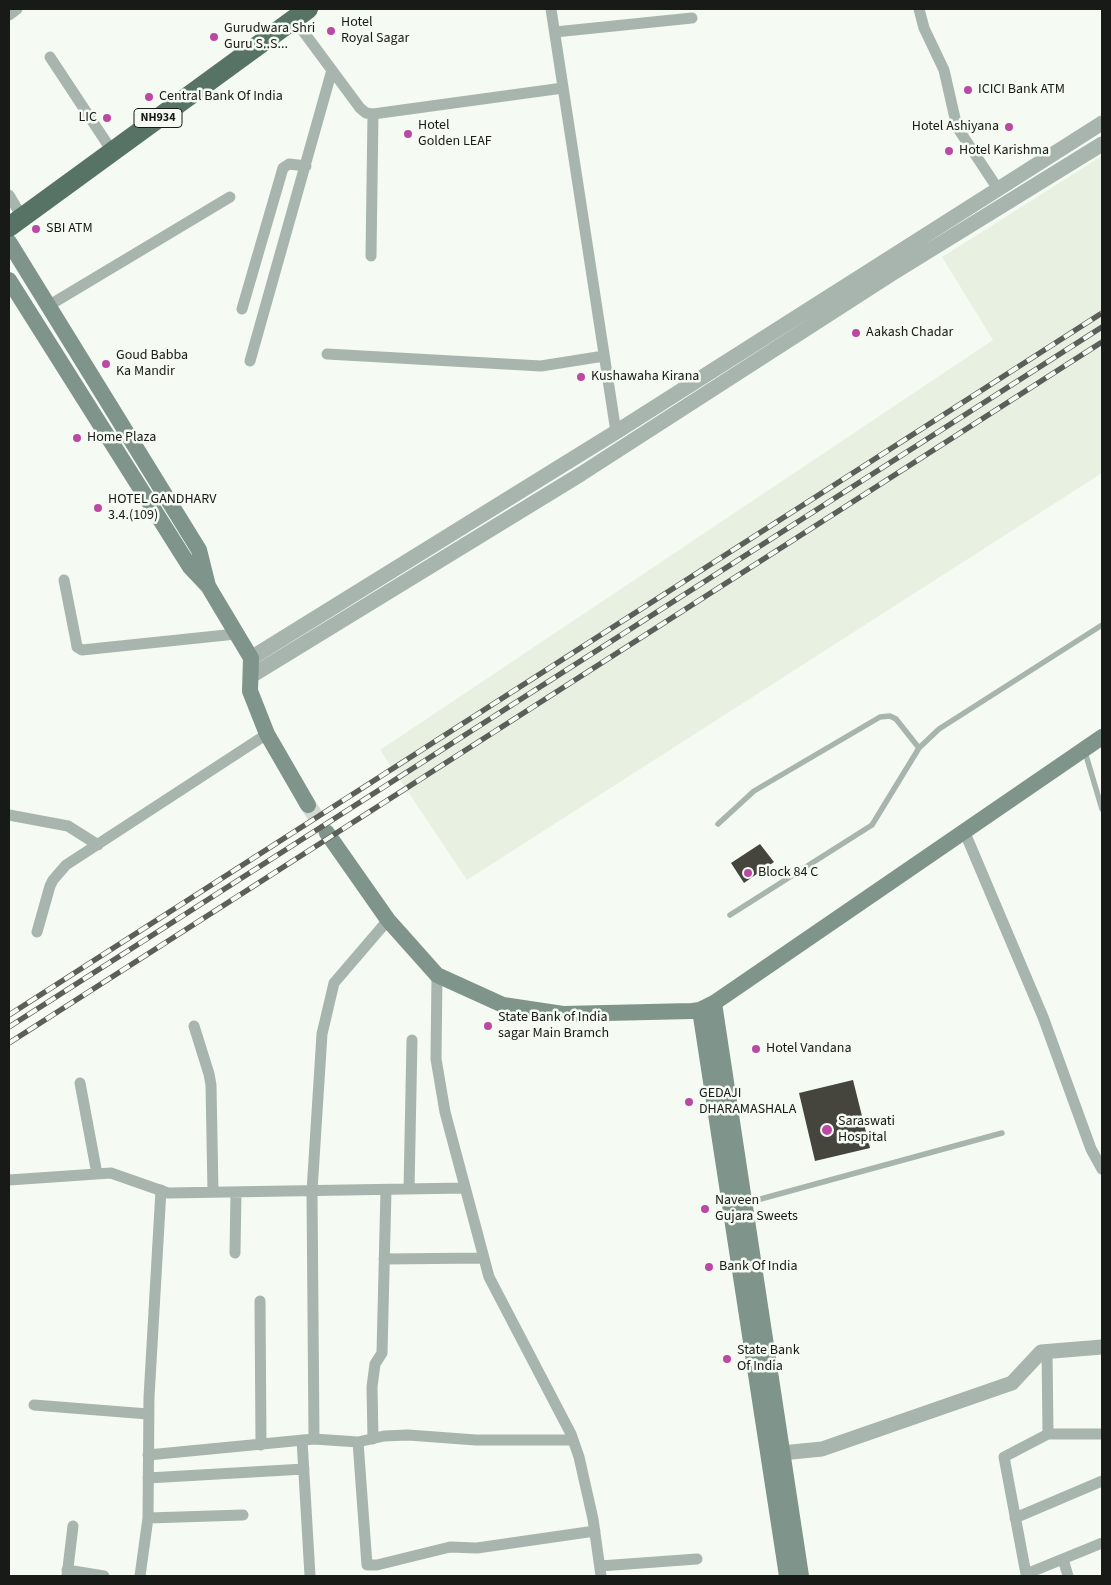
<!DOCTYPE html>
<style>
body{margin:0}
#map{position:relative;width:1111px;height:1585px;overflow:hidden;background:#f5fbf2;font-family:"Source Sans 3",sans-serif}
canvas{display:block}
.frame{position:absolute;inset:0;border:10px solid #181a17;pointer-events:none}
</style>
<div id="map">
<canvas width="1111" height="1585"></canvas>
<div class="frame"></div>
</div>
<script>
const c = document.querySelector('canvas').getContext('2d');
c.lineJoin = 'round';
function fill(path, color) {
  c.fillStyle = color;
  c.fill(path, 'evenodd');
}
function shape(rows) {
  const path = new Path2D();
  for (const r of rows) {
    path.moveTo(r[0], r[1]);
    for (let i = 2; i < r.length; i += 2) path.lineTo(r[i], r[i + 1]);
  }
  return path;
}
function trace(path, color, width, dash) {
  c.strokeStyle = color;
  c.lineWidth = width;
  c.lineCap = dash ? 'butt' : 'round';
  c.setLineDash(dash || []);
  c.stroke(path);
}
function write(font, color, halo, rows, align = 'center') {
  c.font = font + ' "Source Sans 3",sans-serif';
  c.lineWidth = 5;
  c.setLineDash([]);
  c.textBaseline = 'middle';
  c.strokeStyle = halo;
  c.fillStyle = color;
  for (const [text, x, y, turn = 0] of rows) {
    c.save();
    c.translate(x, y);
    c.rotate((+turn || 0) * Math.PI / 180);
    c.textAlign = isNaN(turn) ? turn : align;
    if (halo) c.strokeText(text, 0, 0);
    c.fillText(text, 0, 0);
    c.restore();
  }
}
const built = shape([
 [1102,156,1102,473,467,880,380,750,993,340,942,257]
]);
const building = shape([
 [760,844,774,862,744,883,731,863],
 [853,1080,870,1148,815,1161,799,1093]
]);
const secondaryTunnel = shape([
 [308,805,327,833]
]);
const service = shape([
 [1085,752,1102,809],
 [718,824,754,791,880,717,890,716,896,719,919,748],
 [730,915,872,825,919,748,939,729,1102,625],
 [746,1203,1002,1133]
]);
const minor = shape([
 [551,9,616,432],
 [919,9,924,28,944,70,957,127,998,189],
 [9,15,17,9],
 [294,19,360,108,366,113,373,114,563,88],
 [555,32,692,18],
 [50,57,112,151],
 [9,195,22,217],
 [371,256,373,114],
 [48,306,230,197],
 [242,309,283,168,289,164,306,166],
 [327,354,541,366,604,356],
 [250,361,332,70],
 [64,580,76,641,77,647,82,650,236,634],
 [9,815,68,826,98,845],
 [965,833,1043,1017,1091,1149,1102,1169],
 [37,932,50,886,53,880,66,865,267,734],
 [437,975,436,1059,445,1112,489,1277,571,1434,579,1457,593,1519,601,1576],
 [194,1026,209,1074,211,1085,213,1192],
 [80,1083,97,1174],
 [9,1180,111,1173,168,1193,465,1188],
 [409,1189,412,1040],
 [235,1253,236,1192],
 [384,1259,484,1258],
 [260,1301,261,1445],
 [1047,1350,1048,1434,1004,1457,1026,1574,1102,1543],
 [34,1405,148,1414],
 [1048,1434,1102,1434],
 [314,1439,312,1191,322,1034,334,983,388,920],
 [373,1439,372,1387,375,1364,382,1353,386,1190],
 [302,1440,310,1576],
 [358,1442,367,1565,377,1565,450,1547,477,1548,595,1531],
 [148,1455,314,1439,358,1442,384,1436,408,1435,476,1440,573,1440],
 [148,1478,304,1469],
 [148,1518,243,1515],
 [1015,1518,1102,1481],
 [1063,1559,1068,1576],
 [600,1566,697,1559],
 [67,1570,104,1576],
 [67,1576,73,1526],
 [140,1576,148,1518,149,1397,161,1190]
]);
const tertiary = shape([
 [251,658,616,432,1102,123],
 [251,676,581,474,893,273,1102,144],
 [771,1454,822,1449,1012,1383,1041,1352,1102,1347]
]);
const secondary = shape([
 [9,242,199,550,208,586],
 [9,280,190,567,208,586,251,658,250,691,267,734,308,805],
 [327,833,388,920,437,975,503,1005,563,1014,692,1011,700,1010,714,1003,1102,737],
 [714,1003,801,1576],
 [700,1010,787,1576]
]);
const trunk = shape([
 [9,227,308,9]
]);
const rail = shape([
 [9,1015,1102,313],
 [9,1027,1102,327],
 [9,1043,1102,342]
]);
const markers = [
 [331,31,5,"#bb49a4"],
 [214,37,5,"#bb49a4"],
 [968,90,5,"#bb49a4"],
 [149,97,5,"#bb49a4"],
 [107,118,5,"#bb49a4"],
 [1009,127,5,"#bb49a4"],
 [408,134,5,"#bb49a4"],
 [949,151,5,"#bb49a4"],
 [36,229,5,"#bb49a4"],
 [856,333,5,"#bb49a4"],
 [106,364,5,"#bb49a4"],
 [581,377,5,"#bb49a4"],
 [77,438,5,"#bb49a4"],
 [98,508,5,"#bb49a4"],
 [748,873,5,"#bb49a4"],
 [488,1026,5,"#bb49a4"],
 [756,1049,5,"#bb49a4"],
 [689,1102,5,"#bb49a4"],
 [827,1130,6,"#bb49a4"],
 [705,1209,5,"#bb49a4"],
 [709,1267,5,"#bb49a4"],
 [727,1359,5,"#bb49a4"]
];
const shields = [
 [158,118,48]
];
const shieldNames = [
 ["NH934",158,118]
];
const poiNames = [
 ["Hotel",341,23],
 ["Royal Sagar",341,39],
 ["Gurudwara Shri",224,29],
 ["Guru S..S...",224,45],
 ["ICICI Bank ATM",978,90],
 ["Central Bank Of India",159,97],
 ["LIC",97,118,"right"],
 ["Hotel",418,126],
 ["Golden LEAF",418,142],
 ["Hotel Ashiyana",999,127,"right"],
 ["Hotel Karishma",959,151],
 ["SBI ATM",46,229],
 ["Aakash Chadar",866,333],
 ["Goud Babba",116,356],
 ["Ka Mandir",116,372],
 ["Kushawaha Kirana",591,377],
 ["Home Plaza",87,438],
 ["HOTEL GANDHARV",108,500],
 ["3.4.(109)",108,516],
 ["Block 84 C",758,873],
 ["State Bank of India",498,1018],
 ["sagar Main Bramch",498,1034],
 ["Hotel Vandana",766,1049],
 ["GEDAJI",699,1094],
 ["DHARAMASHALA",699,1110],
 ["Saraswati",838,1122],
 ["Hospital",838,1138],
 ["Naveen",715,1201],
 ["Gujara Sweets",715,1217],
 ["Bank Of India",719,1267],
 ["State Bank",737,1351],
 ["Of India",737,1367]
];
fill(built, '#e7f0e1');
fill(building, '#46453d');
trace(secondaryTunnel, '#d4d9d1', 16, [16, 8]);
trace(service, '#a7b5ae', 5.5);
trace(minor, '#a7b5ae', 11);
trace(tertiary, '#a7b5ae', 15);
trace(secondary, '#7f948a', 16);
trace(trunk, '#567366', 20);
trace(rail, '#5b5e59', 5.5);
trace(rail, '#f5fbf2', 4, [11]);
for (const [x, y, r, color] of markers) {
  const dot = new Path2D();
  dot.arc(x, y, r, 0, 2 * Math.PI);
  c.fillStyle = color;
  c.fill(dot);
  trace(dot, '#f5fbf2', 2);
}
for (const [x, y, w] of shields) {
  const box = new Path2D();
  box.roundRect(x - w / 2, y - 9.5, w, 19, 4);
  c.fillStyle = '#f5fbf2';
  c.fill(box);
  trace(box, '#181a17', 1);
}
write('bold 12px', '#181a17', null, shieldNames);
write('14px', '#181a17', '#f5fbf2', poiNames, 'left');
</script>
